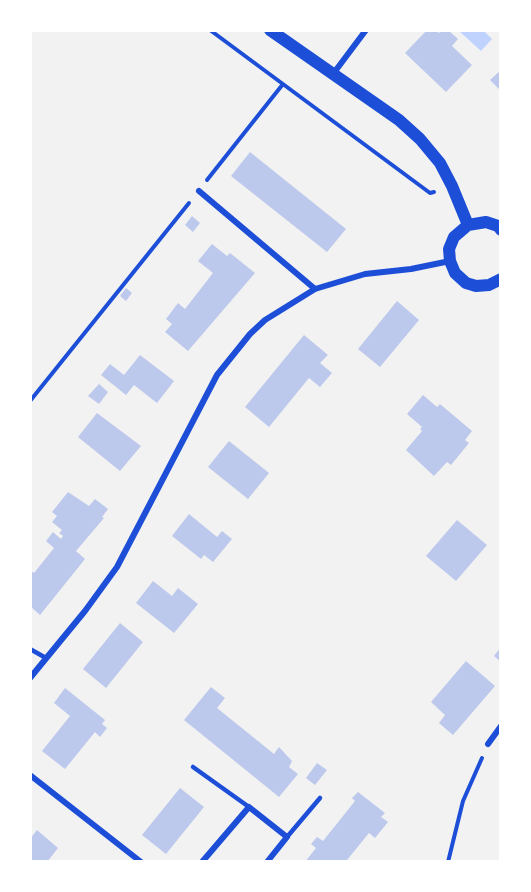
<!DOCTYPE html>
<style>
body{margin:0}
#map{position:relative;width:531px;height:892px;overflow:hidden;background:#f2f2f2;font-family:Overpass,sans-serif}
canvas{display:block}
.frame{position:absolute;inset:0;border:32px solid #fff;pointer-events:none}
</style>
<div id="map">
<canvas width="531" height="892"></canvas>
<div class="frame"></div>
</div>
<script>
const c = document.querySelector('canvas').getContext('2d');
c.lineJoin = 'round';
function fill(path, color) {
  c.fillStyle = color;
  c.fill(path, 'evenodd');
}
function shape(rows) {
  const path = new Path2D();
  for (const r of rows) {
    path.moveTo(r[0], r[1]);
    for (let i = 2; i < r.length; i += 2) path.lineTo(r[i], r[i + 1]);
  }
  return path;
}
function trace(path, color, width, dash) {
  c.strokeStyle = color;
  c.lineWidth = width;
  c.lineCap = dash ? 'butt' : 'round';
  c.setLineDash(dash || []);
  c.stroke(path);
}
const water = shape([
 [458,30,483,30,492,39,481,51]
]);
const building = shape([
 [427,30,435,30,439,33,442,30,448,30,458,39,452,46,472,65,446,92,405,53],
 [501,70,501,91,490,80],
 [250,152,346,229,327,252,231,176],
 [192,216,200,223,193,232,185,225],
 [212,244,227,256,230,253,255,273,188,351,165,332,172,324,166,319,178,303,185,309,213,273,198,261],
 [126,288,132,293,126,301,120,296],
 [397,301,419,320,380,367,358,349],
 [304,335,328,355,320,363,332,373,320,387,309,378,269,427,245,407],
 [140,355,174,381,157,403,134,385,126,395,101,375,110,364,124,375],
 [99,384,108,392,99,404,88,396],
 [423,395,437,407,440,404,472,431,465,440,469,443,451,465,447,462,434,476,406,450,422,431,420,429,422,427,407,414],
 [97,413,141,446,120,471,78,437],
 [229,441,269,473,248,499,208,467],
 [68,492,89,506,95,499,108,509,102,517,104,518,76,551,85,559,40,615,30,606,30,570,34,573,54,548,46,541,53,532,61,539,63,536,59,533,62,530,52,522,57,516,52,512],
 [189,514,217,537,222,531,232,539,213,562,204,555,201,559,172,536],
 [457,520,487,545,456,581,426,556],
 [153,581,172,596,178,588,198,604,174,633,136,603],
 [120,623,143,642,106,688,83,669],
 [501,647,501,662,494,656],
 [466,661,495,686,453,735,439,723,445,715,431,702],
 [211,687,225,698,217,708,274,754,279,747,292,761,289,767,298,774,279,797,184,720],
 [65,688,105,720,102,724,107,728,100,737,95,732,65,769,42,751,70,716,54,703],
 [317,763,327,770,315,785,306,778],
 [180,788,204,807,166,854,142,835],
 [358,792,385,813,381,817,388,822,375,838,369,833,347,860,348,862,305,862,316,848,311,844,317,837,323,841,355,801,352,798],
 [37,830,58,848,47,862,30,862,30,839]
]);
const path = shape([
 [210,30,430,193,434,192],
 [207,180,283,84],
 [30,401,189,203],
 [448,862,463,801,482,758]
]);
const service = shape([
 [30,649,46,658],
 [193,767,249,807],
 [287,837,320,798]
]);
const minor = shape([
 [333,74,366,30],
 [199,191,315,289],
 [30,678,85,611,117,567,217,375,250,334,265,320,315,289,365,274,411,269,450,261],
 [488,744,501,726],
 [30,775,141,862],
 [202,862,249,807,287,837,267,862]
]);
const secondary = shape([
 [270,30,399,120,420,139,440,163,452,186,468,225],
 [501,230,498,226,486,222,468,225,454,237,449,249,450,261,455,273,466,283,476,286,489,285,501,279]
]);
fill(water, '#bfd3fe');
fill(building, '#bdc9ec');
trace(path, '#1d4ed8', 4);
trace(service, '#1d4ed8', 4.5);
trace(minor, '#1d4ed8', 6);
trace(secondary, '#1d4ed8', 12);
</script>
